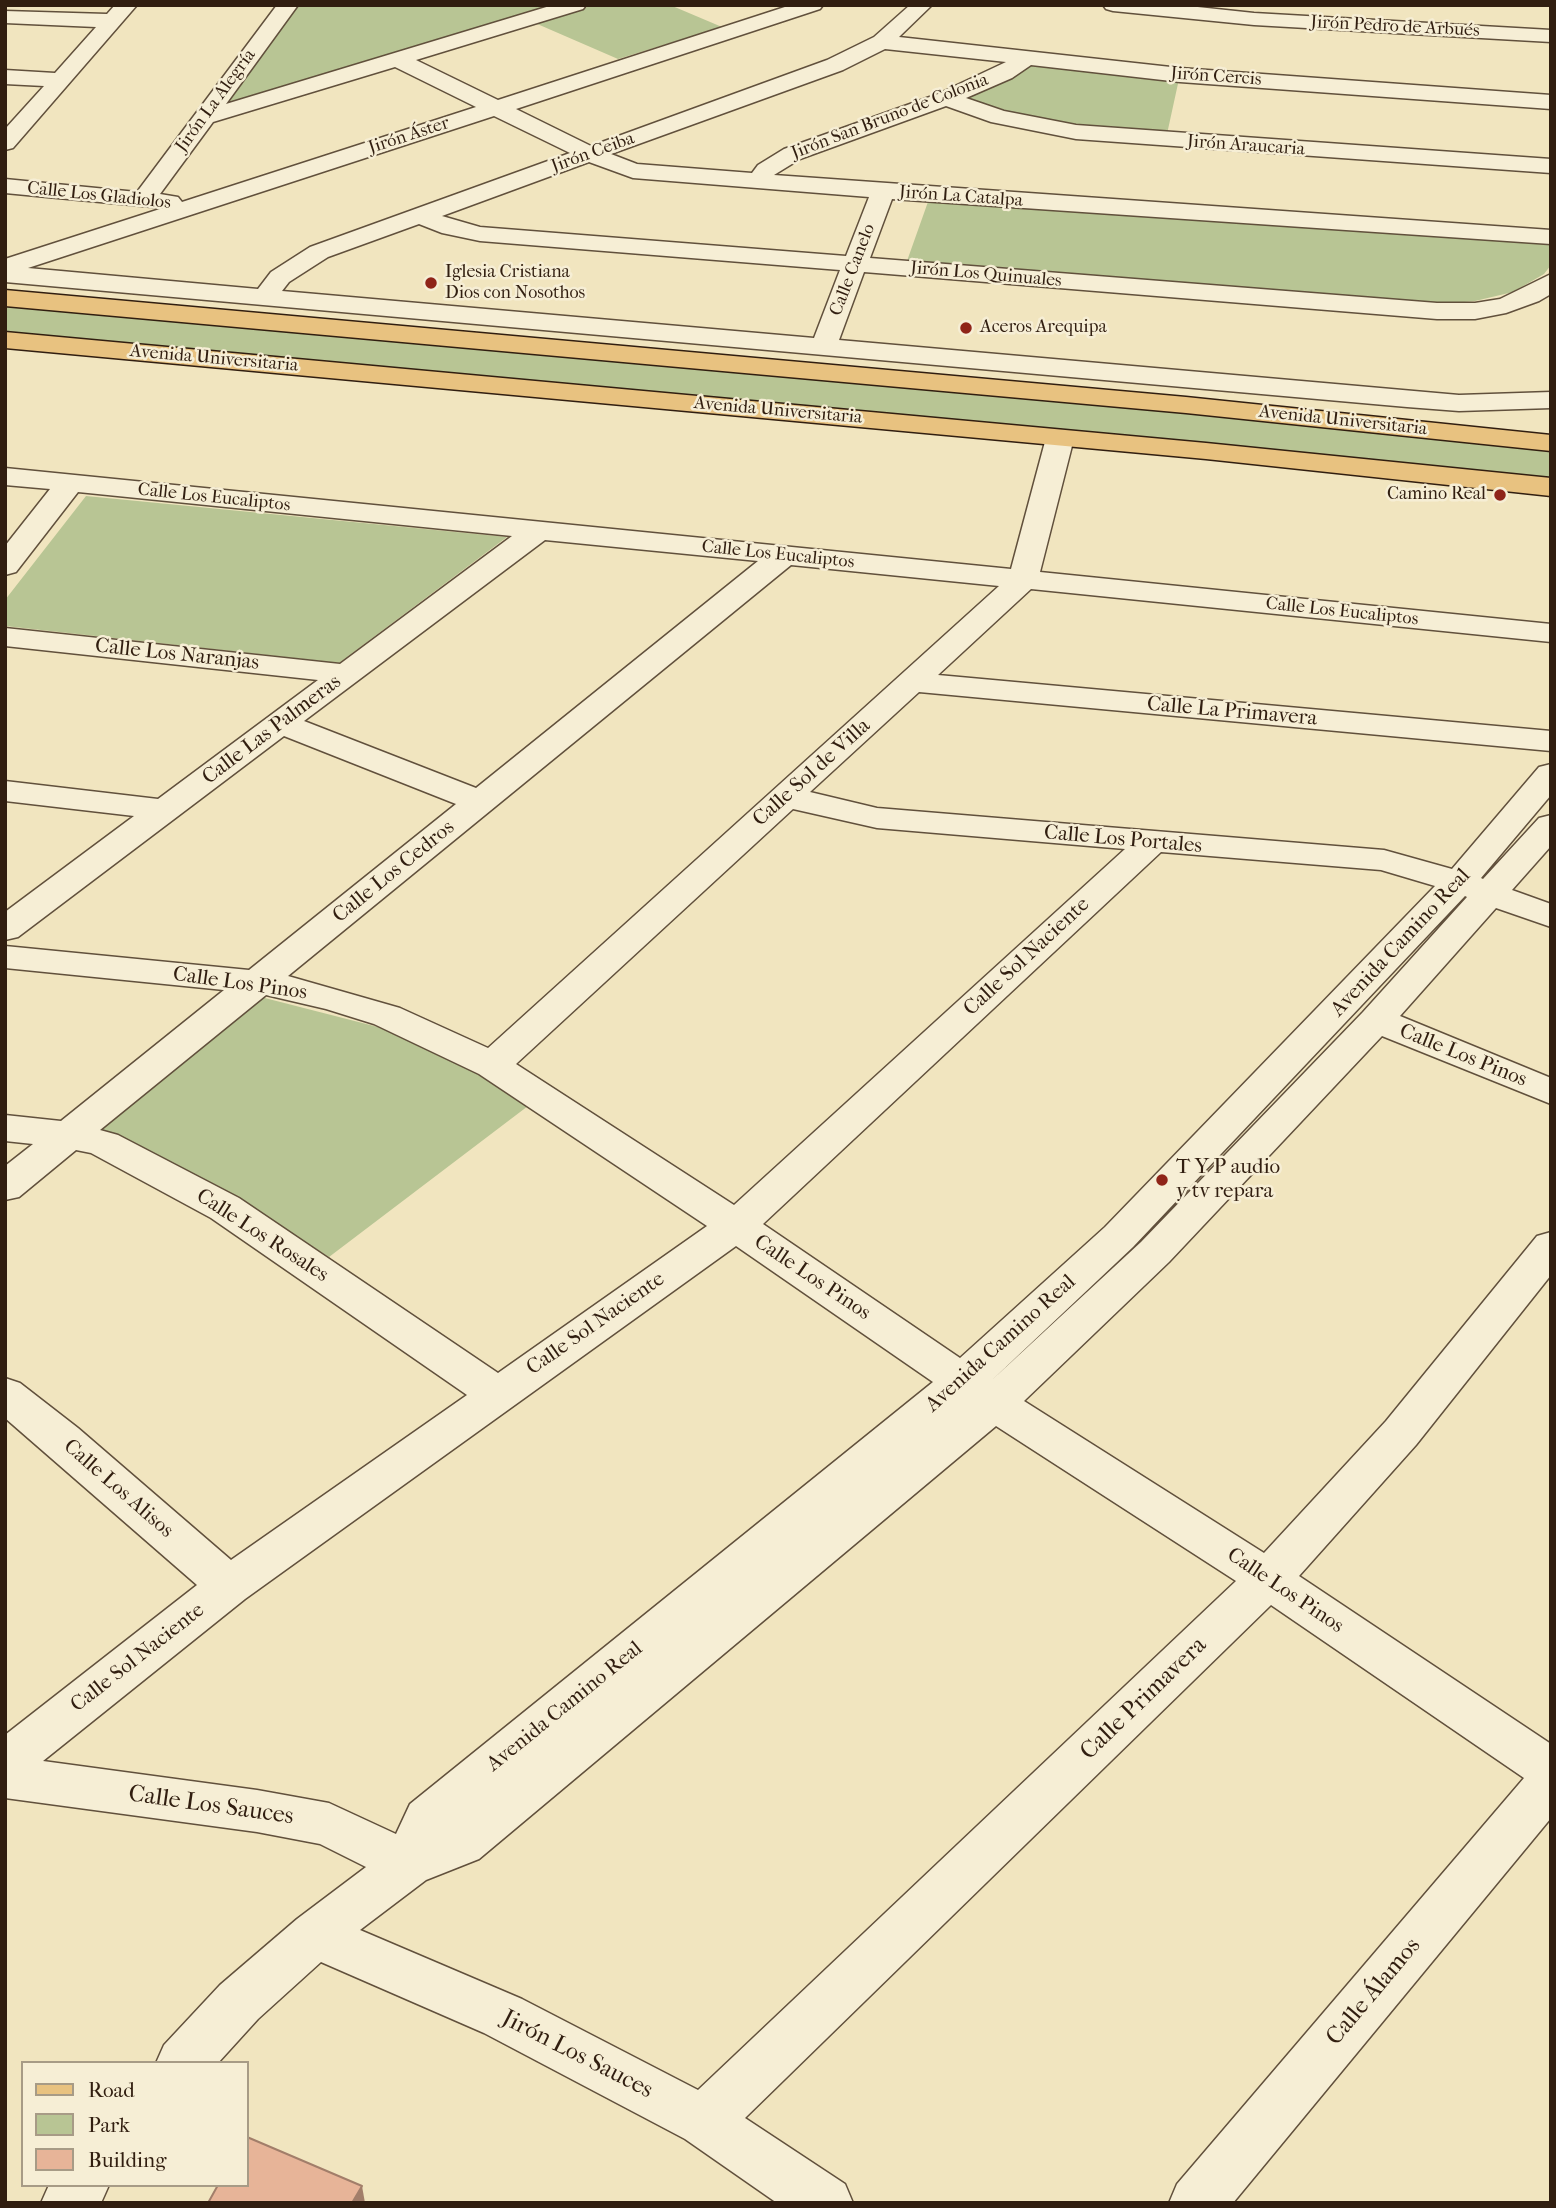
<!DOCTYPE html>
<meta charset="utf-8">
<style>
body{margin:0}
#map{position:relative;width:1556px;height:2208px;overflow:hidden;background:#f1e5bf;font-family:"IM FELL French Canon",serif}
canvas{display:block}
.frame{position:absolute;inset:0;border:7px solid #311e10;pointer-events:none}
.legend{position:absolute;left:21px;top:2061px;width:228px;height:126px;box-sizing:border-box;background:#f6eed5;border:2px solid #a79b86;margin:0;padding:9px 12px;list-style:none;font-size:21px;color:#311e10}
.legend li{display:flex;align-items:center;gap:14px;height:35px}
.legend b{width:35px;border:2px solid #a79b86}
</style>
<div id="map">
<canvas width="1556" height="2208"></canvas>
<div class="frame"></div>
<ul class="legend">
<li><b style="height:9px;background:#e8c280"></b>Road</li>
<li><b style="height:19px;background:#b8c594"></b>Park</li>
<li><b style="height:19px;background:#e7b498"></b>Building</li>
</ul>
</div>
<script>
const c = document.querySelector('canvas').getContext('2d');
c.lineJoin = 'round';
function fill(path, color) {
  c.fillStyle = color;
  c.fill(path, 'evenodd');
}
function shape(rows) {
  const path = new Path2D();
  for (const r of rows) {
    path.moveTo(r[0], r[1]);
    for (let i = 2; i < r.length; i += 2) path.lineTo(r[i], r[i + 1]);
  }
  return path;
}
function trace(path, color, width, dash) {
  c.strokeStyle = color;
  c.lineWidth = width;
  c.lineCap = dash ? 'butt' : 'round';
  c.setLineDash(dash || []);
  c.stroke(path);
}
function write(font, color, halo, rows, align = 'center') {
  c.font = font + ' "IM FELL French Canon",serif';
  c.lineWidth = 5;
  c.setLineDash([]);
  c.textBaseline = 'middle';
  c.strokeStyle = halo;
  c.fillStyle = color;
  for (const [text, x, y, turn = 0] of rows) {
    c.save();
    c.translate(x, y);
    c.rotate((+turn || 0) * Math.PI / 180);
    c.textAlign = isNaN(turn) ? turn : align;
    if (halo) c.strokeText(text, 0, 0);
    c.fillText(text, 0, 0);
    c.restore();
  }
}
const green = shape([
 [298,5,533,5,552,8,227,105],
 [594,5,670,5,722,27,618,59,535,23],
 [1030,62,1179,79,1167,134,1086,128,1005,113,964,97],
 [929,199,1551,243,1551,265,1544,274,1513,292,1475,301,1432,305,907,261],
 [5,304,1203,413,1551,449,1551,481,5,334],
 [86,496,507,537,339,663,5,626,5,600],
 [257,996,378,1027,432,1050,482,1076,528,1106,329,1257,245,1203,123,1139,95,1128]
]);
const minor = shape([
 [115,5,137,5,13,148,5,150,5,129,44,86,5,84,5,70,55,73,96,27,5,23,5,11,107,14,115,5],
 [277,5,298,5,226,104,553,5,586,5,583,9,416,60,498,100,791,5,823,5,820,9,516,109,591,146,827,60,874,37,910,5,932,5,899,37,1180,68,1551,95,1551,109,1180,82,1031,65,1012,78,966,98,1004,111,1076,125,1551,159,1551,173,1076,139,991,122,946,106,800,159,774,175,1551,230,1551,244,892,199,870,258,1437,303,1475,303,1500,299,1551,274,1551,294,1539,301,1506,313,1475,319,1437,319,864,272,839,340,1459,395,1551,392,1551,408,1459,411,1407,407,5,282,5,259,163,208,5,193,5,179,137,192,277,5],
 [885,49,1006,62,938,94,784,149,758,165,752,173,637,164,611,154,843,70,885,49],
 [395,67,476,107,182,202,178,197,160,194,213,122,395,67],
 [494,116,570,153,310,247,271,272,258,289,28,268,494,116],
 [589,162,633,178,869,197,846,256,480,227,442,216,589,162],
 [419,224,442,233,480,241,840,270,814,338,282,291,289,282,328,257,419,224],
 [1103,5,1179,5,1254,13,1551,30,1551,42,1254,25,1113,11,1106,9,1103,5],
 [1060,430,1070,432,1074,438,1040,572,1551,624,1551,642,1031,589,938,675,1551,731,1551,751,919,692,810,792,877,808,1384,850,1452,869,1539,767,1551,764,1551,795,1481,878,1483,879,1539,818,1551,815,1551,846,1512,890,1551,904,1551,927,1496,908,1400,1016,1551,1078,1551,1104,1382,1036,1169,1262,1024,1401,1264,1553,1386,1421,1537,1236,1551,1232,1551,1275,1416,1445,1299,1576,1551,1744,1551,1818,1233,2203,1169,2203,1177,2184,1524,1778,1271,1605,745,2118,845,2184,853,2203,777,2203,685,2139,484,2033,321,1962,258,2019,218,2063,156,2063,164,2045,220,1985,297,1919,366,1867,320,1844,257,1832,5,1798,5,1735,197,1585,5,1418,5,1378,20,1383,78,1428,231,1560,467,1395,211,1218,91,1153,76,1150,19,1197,5,1200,5,1166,33,1144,5,1141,5,1115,61,1121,224,990,5,968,5,946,249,970,456,804,284,736,18,937,5,940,5,912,134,816,5,801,5,781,158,799,318,680,5,646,5,628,340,664,512,536,78,492,16,572,5,575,5,546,50,489,5,485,5,468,1011,569,1046,438,1050,432,1060,430],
 [545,540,758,561,476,788,304,721,545,540],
 [791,565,999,586,488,1048,400,1008,288,976,791,565],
 [793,809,877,828,1125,849,734,1205,516,1064,793,809],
 [1161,852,1381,870,1435,886,1105,1227,960,1358,763,1224,1161,852],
 [1465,896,1467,897,1363,1012,1141,1242,992,1380,1133,1247,1465,896],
 [266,995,326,1009,374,1024,479,1074,707,1226,498,1373,239,1198,118,1135,100,1130,266,995],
 [736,1246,933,1382,410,1804,396,1834,329,1803,257,1790,43,1761,245,1599,736,1246],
 [996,1426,1236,1581,698,2090,522,1999,360,1930,426,1880,479,1859,996,1426],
 [49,2185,109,2185,101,2203,41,2203,49,2185]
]);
const major = shape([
 [5,290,1186,397,1551,435,1551,451,1186,413,5,306,5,290],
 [5,332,1206,443,1551,478,1551,496,1206,459,5,348,5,332]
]);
const shadedWall = shape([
 [362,2186,365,2203,352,2203]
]);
const building = shape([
 [247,2137,362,2186,352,2203,208,2203,218,2185,247,2185,247,2137]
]);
const markers = [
 [431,283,7,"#8f2418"],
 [966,328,7,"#8f2418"],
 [1500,495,7,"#8f2418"],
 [1162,1180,7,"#8f2418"]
];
const farStreetnames = [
 ["Jirón Pedro de Arbués",1395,27,3],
 ["Jirón Cercis",1216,77,4],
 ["Jirón La Alegría",216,101,-54],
 ["Jirón San Bruno de Colonia",890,117,-21],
 ["Jirón Áster",409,136,-18],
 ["Jirón Araucaria",1246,146,4],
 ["Jirón Ceiba",593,153,-20],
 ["Calle Los Gladiolos",99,196,6],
 ["Jirón La Catalpa",961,197,4],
 ["Calle Canelo",853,270,-69],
 ["Jirón Los Quinuales",986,275,5],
 ["Avenida Universitaria",214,359,5],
 ["Avenida Universitaria",778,411,5],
 ["Avenida Universitaria",1343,421,6],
 ["Calle Los Eucaliptos",214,498,6],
 ["Calle Los Eucaliptos",778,555,6],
 ["Calle Los Eucaliptos",1342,612,6]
];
const farPoinames = [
 ["Iglesia Cristiana",445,273],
 ["Dios con Nosothos",445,294],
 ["Aceros Arequipa",980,328],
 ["Camino Real",1486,495,"right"]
];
const streetNames = [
 ["Calle Los Naranjas",177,655,6],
 ["Calle La Primavera",1232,712,5],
 ["Calle Las Palmeras",272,730,-37],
 ["Calle Sol de Villa",812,773,-42],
 ["Calle Los Portales",1123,840,5],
 ["Calle Los Cedros",394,872,-39],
 ["Avenida Camino Real",1401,943,-47],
 ["Calle Sol Naciente",1027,957,-43],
 ["Calle Los Pinos",240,984,8],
 ["Calle Los Pinos",1463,1056,22],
 ["Calle Los Rosales",262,1236,33],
 ["Calle Los Pinos",812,1278,34],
 ["Calle Sol Naciente",596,1324,-35],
 ["Avenida Camino Real",1001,1344,-42],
 ["Calle Los Alisos",118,1489,41],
 ["Calle Los Pinos",1285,1591,34],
 ["Calle Sol Naciente",138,1658,-38],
 ["Avenida Camino Real",565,1707,-39]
];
const poiNames = [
 ["T Y P audio",1176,1168],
 ["y tv repara",1176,1192]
];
const nearStreetnames = [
 ["Calle Primavera",1144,1699,-44],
 ["Calle Los Sauces",211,1806,8],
 ["Calle Álamos",1374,1992,-50],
 ["Jirón Los Sauces",577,2055,27]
];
fill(green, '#b8c594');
trace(minor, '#61503c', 3);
trace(major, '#311e10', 3);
fill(minor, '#f6eed5');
fill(major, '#e8c280');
fill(shadedWall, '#a27e6a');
fill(building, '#e7b498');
trace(building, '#a27e6a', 2);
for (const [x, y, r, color] of markers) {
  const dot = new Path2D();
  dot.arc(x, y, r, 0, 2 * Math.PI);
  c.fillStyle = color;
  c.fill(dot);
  trace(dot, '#f6eed5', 2.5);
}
write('18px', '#311e10', '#f6eed5', farStreetnames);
write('18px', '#311e10', '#f6eed5', farPoinames, 'left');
write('21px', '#311e10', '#f6eed5', streetNames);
write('21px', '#311e10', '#f6eed5', poiNames, 'left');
write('24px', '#311e10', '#f6eed5', nearStreetnames);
</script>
